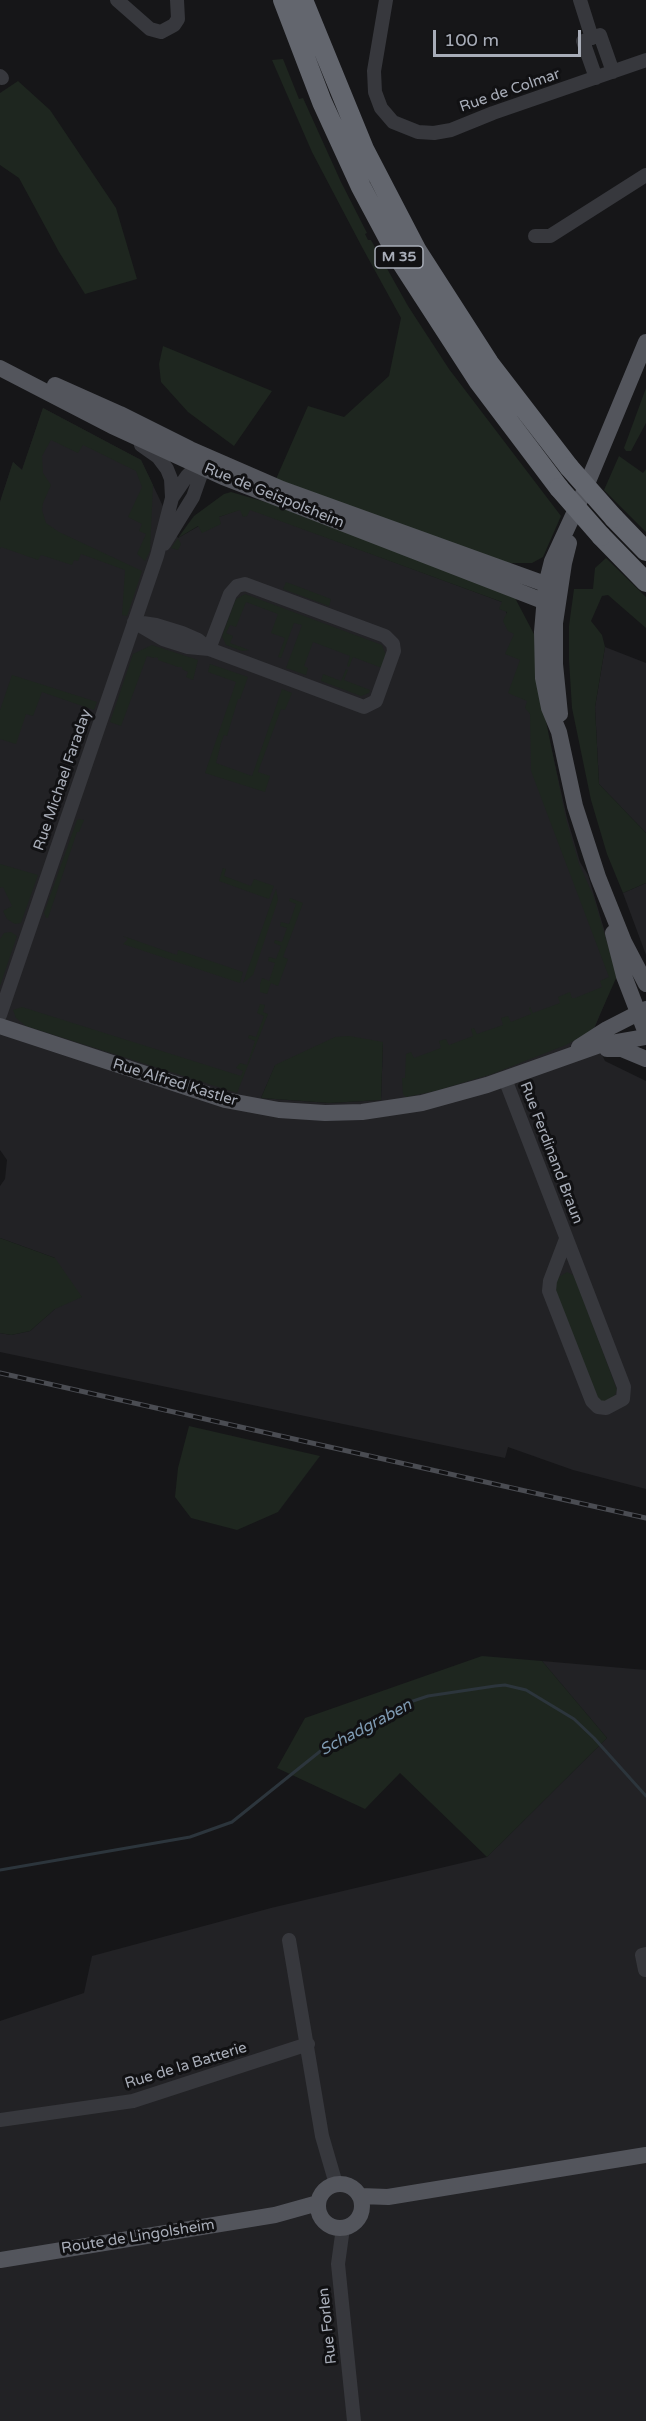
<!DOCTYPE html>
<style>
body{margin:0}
#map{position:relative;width:646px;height:2421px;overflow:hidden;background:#161618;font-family:"Varela Round",sans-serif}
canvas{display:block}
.scale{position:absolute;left:433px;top:30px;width:148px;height:27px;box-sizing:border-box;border:3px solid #a8adb8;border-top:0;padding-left:8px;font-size:18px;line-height:21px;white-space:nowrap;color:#a8adb8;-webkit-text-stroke:4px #111113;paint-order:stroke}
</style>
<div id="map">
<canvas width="646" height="2421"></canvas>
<div class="scale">100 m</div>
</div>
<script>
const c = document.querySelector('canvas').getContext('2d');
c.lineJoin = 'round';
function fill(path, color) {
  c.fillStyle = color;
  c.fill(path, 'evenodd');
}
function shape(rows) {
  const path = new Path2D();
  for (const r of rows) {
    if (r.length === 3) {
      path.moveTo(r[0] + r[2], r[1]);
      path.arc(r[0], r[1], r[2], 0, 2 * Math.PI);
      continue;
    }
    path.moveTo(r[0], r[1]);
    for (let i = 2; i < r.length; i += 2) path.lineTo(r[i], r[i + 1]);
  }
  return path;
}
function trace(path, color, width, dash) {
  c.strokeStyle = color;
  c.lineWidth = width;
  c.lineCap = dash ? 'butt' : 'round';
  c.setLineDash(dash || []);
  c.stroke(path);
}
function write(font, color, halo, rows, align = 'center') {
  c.font = font + ' "Varela Round",sans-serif';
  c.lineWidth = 6;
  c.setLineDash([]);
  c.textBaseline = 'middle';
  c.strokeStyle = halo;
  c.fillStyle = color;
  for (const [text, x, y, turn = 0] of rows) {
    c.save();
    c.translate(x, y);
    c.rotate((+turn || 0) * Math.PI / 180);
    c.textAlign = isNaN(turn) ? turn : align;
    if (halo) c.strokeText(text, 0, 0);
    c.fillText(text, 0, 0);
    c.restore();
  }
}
const built = shape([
 [43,408,141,460,178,538,199,526,202,532,219,517,241,509,243,516,250,509,502,602,538,689,567,818,580,862,588,875,617,973,592,1034,605,1061,646,1081,646,1489,573,1470,508,1447,505,1458,0,1352,0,1333,11,1335,30,1331,55,1309,55,1258,0,1238,0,1186,5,1179,7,1160,0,1150,0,502,13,462,22,470],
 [383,1042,381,1100,330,1103,261,1098,275,1066,292,1058],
 [605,647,646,663,646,833,599,784,595,707],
 [646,883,646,955,623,893],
 [542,1661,646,1670,646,2421,0,2421,0,2021,84,1993,92,1956,271,1908,487,1857,607,1738]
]);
const green = shape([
 [283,59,299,99,303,98,341,182,367,233,365,234,368,240,371,240,408,306,449,369,561,516,543,557,532,563,506,563,276,479,308,406,344,417,389,376,401,318,362,247,312,152,272,60],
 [18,81,50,110,116,208,137,279,85,294,59,252,19,178,0,165,0,93],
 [163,346,272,391,234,446,188,412,161,382,159,364],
 [646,388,646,423,631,451,626,451,624,448],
 [43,408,141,460,153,485,150,551,145,561,137,554,146,534,139,531,142,524,128,517,142,487,136,471,83,445,78,453,51,440,42,456,43,473,51,485,43,503,42,510,46,523,59,532,142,571,127,616,122,615,125,570,81,554,78,561,74,560,72,565,41,555,38,560,1,547,0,549,0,502,13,462,22,470],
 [619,456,643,473,646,469,646,532,604,490],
 [231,492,286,508,514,596,535,636,538,682,566,819,579,864,593,895,617,976,593,1030,566,1045,492,1074,435,1091,406,1097,403,1094,402,1078,405,1078,406,1054,411,1052,414,1058,441,1048,439,1041,446,1039,449,1045,473,1036,471,1029,474,1028,477,1034,503,1025,501,1018,508,1016,511,1022,531,1014,529,1008,530,1007,533,1013,560,1003,558,997,570,992,572,998,575,998,602,987,600,981,609,977,531,771,530,714,525,708,527,701,508,693,520,660,505,654,514,634,508,631,503,621,507,612,499,609,502,602,250,510,247,516,243,517,240,510,219,517,221,524,202,533,198,526,178,538,181,544,178,550,171,548,188,524,194,516,224,494],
 [606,558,646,597,646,628,608,595,602,596,591,621,602,635,605,647,595,707,599,784,646,833,646,883,623,893,607,854,591,800,572,708,569,660,569,626,574,589,593,589,595,568],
 [286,582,331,599,329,606,283,589],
 [245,594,382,645,386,655,382,668,353,657,349,667,347,666,350,656,313,642,304,666,308,668,306,675,286,668,302,625,294,623,281,658,278,657,285,638,271,633,278,614,246,602,236,627,230,625,226,633,233,636,230,643,249,650,242,651,226,645,222,636,236,599],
 [152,645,198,660,193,680,186,677,188,672,182,669,182,667,178,667,158,660,158,658,155,657,154,658,147,656,121,726,110,722,133,654],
 [210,664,248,677,240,699,238,699,227,736,224,735,221,743,216,763,252,776,282,689,292,693,285,710,281,709,258,772,270,776,265,792,205,773,236,682,208,672],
 [346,669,348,670,344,680,370,690,369,693,361,696,321,681,323,674,341,681],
 [12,675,97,702,94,710,42,692,33,716,26,714,16,744,0,739,0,710],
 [79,819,84,820,79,832,77,832,48,918,46,918,44,913,77,820],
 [0,864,38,875,21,923,15,924,7,919,3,911,12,906,3,887,0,888],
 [223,868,226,869,224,876,251,886,254,879,274,886,269,899,219,881],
 [276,889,278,900,253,975,243,983],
 [290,898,303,903,283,957,288,959,278,986,271,983,267,994,260,992,260,984,262,978,269,981,275,963,268,961,269,957,276,959,281,946,274,943,275,940,282,942,287,928,280,926,281,922,289,924,296,904,289,901],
 [11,932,17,936,0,986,0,939,4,933],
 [123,936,177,955,178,950,243,972,240,983,123,944,128,939],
 [260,1004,265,1005,263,1012,268,1014,237,1093,26,1026,16,1018,13,1010,22,1007,241,1076,243,1071,236,1068,240,1063,247,1065,255,1041,248,1038,249,1035,256,1037,264,1016,257,1013],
 [349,1036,383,1042,381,1100,330,1103,261,1098,275,1065,335,1037],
 [0,1238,55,1258,82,1297,55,1309,30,1331,11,1335,0,1333],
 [567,1272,573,1275,576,1280,617,1390,612,1401,600,1401,596,1396,555,1291,556,1279],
 [189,1426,320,1456,278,1512,237,1530,191,1518,175,1497,178,1468],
 [482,1656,542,1661,607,1738,487,1857,400,1773,365,1809,277,1768,305,1718]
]);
const stream = shape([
 [0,1870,190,1837,232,1822,323,1749,404,1704,428,1696,495,1686,505,1685,526,1690,574,1719,594,1738,646,1796]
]);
const minor = shape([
 [117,0,150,29,161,32,174,25,178,19,177,0],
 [386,0,374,71,375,92,381,108,393,122,418,132,434,133,451,130,493,113,646,60],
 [580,0,592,38],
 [0,76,2,78],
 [596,78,583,41,600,35,613,72],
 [535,236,550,236,646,175],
 [141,445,158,457,167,469,171,479,172,497],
 [164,544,193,497,206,460],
 [134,622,163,639,188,647,209,649,364,707,376,701,394,651,393,644,385,636,245,584,237,586,230,594,209,649],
 [136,622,156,625,182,633,198,640,209,649],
 [0,1015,157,556,172,498,187,476,203,460],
 [505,1079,624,1387,623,1399,606,1408,598,1407,592,1401,549,1291,550,1281,566,1239],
 [289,1940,322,2136,336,2184],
 [645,1970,642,1955,646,1954],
 [0,2120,133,2101,308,2044],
 [343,2228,338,2264,354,2421]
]);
const major = shape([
 [646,342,582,496,552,561,546,585,542,632,543,678,549,708,559,732,575,806,598,877,624,942,646,984],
 [0,368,112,426,223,477,556,606],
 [55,385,120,414,190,449,282,489,559,589],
 [560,714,555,664,555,623,564,563,569,543],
 [613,933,624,976,646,1033],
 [0,1026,225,1100,279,1110,325,1113,362,1112,422,1103,487,1085,600,1045,646,1037],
 [579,1047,607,1029,646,1009],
 [607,1049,622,1049,646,1059],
 [340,2206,22],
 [360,2196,388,2197,646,2155],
 [0,2260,275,2215,318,2203]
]);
const highway = shape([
 [283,0,322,102,361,187,400,260,479,382,559,488],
 [303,0,364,149,417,251,489,363,569,467],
 [614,518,646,551],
 [601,536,646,582]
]);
const rail = shape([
 [0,1373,646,1518]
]);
const highwayBridge = shape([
 [569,467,614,518],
 [559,488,601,536]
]);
const shields = [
 [399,257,48]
];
const shieldNames = [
 ["M 35",399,257]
];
const streetNames = [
 ["Rue de Colmar",510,91,-19],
 ["Rue de Geispolsheim",274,496,22],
 ["Rue Michael Faraday",63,780,-71],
 ["Rue Alfred Kastler",175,1083,17],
 ["Rue Ferdinand Braun",551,1153,69],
 ["Rue de la Batterie",186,2066,-17],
 ["Route de Lingolsheim",138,2237,-9],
 ["Rue Forlen",328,2326,-96]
];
const waterNames = [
 ["Schadgraben",366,1728,-28]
];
fill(built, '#222225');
fill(green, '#1e261f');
trace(stream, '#2c353c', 3);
trace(minor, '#37383d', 14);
trace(major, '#53555c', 16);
trace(highway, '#63666e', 20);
trace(rail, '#4a4c52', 5);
trace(rail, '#111113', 3, [9]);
trace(highwayBridge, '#63666e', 20);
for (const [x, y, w] of shields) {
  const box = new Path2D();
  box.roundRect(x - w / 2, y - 11, w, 22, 4.5);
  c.fillStyle = '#111113';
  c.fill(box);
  trace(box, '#a8adb8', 1.5);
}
write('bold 14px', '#a8adb8', null, shieldNames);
write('15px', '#a8adb8', '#111113', streetNames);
write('italic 16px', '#7f9bb3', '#111113', waterNames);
</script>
